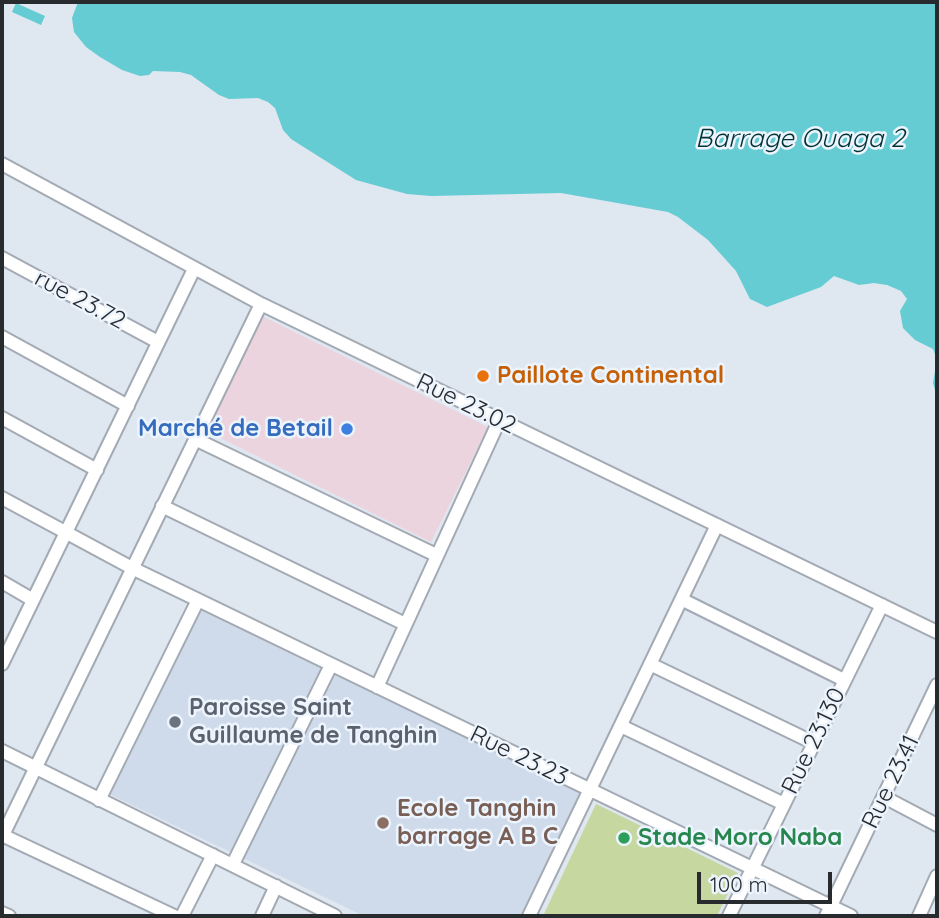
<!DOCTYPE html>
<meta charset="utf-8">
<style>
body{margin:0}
#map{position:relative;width:939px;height:918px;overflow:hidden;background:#dfe7f0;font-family:Quicksand,sans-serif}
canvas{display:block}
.frame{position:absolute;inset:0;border:4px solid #282b2e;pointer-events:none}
.scale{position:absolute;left:697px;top:872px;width:135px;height:32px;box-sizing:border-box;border:4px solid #282b2e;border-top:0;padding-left:9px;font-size:21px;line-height:24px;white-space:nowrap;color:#282b2e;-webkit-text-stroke:5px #ecf4fd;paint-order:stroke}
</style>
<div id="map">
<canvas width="939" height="918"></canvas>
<div class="frame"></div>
<div class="scale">100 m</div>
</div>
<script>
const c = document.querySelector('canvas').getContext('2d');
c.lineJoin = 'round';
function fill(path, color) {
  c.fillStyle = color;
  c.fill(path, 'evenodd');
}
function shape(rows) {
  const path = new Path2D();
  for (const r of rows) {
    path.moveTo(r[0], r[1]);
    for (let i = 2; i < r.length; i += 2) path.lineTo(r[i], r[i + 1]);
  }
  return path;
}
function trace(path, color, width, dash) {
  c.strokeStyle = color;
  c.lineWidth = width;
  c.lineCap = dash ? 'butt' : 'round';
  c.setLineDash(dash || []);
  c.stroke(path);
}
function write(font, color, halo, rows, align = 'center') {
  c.font = font + ' Quicksand,sans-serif';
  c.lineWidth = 5;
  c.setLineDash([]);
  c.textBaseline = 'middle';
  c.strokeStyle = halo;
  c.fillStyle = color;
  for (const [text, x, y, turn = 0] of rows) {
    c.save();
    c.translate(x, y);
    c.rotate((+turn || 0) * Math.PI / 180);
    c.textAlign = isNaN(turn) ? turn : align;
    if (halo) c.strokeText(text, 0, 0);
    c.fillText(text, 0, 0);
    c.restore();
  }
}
const commercial = shape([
 [262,316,488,427,431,542,206,431]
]);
const built = shape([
 [200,606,580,792,520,916,364,916,107,793]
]);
const green = shape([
 [596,804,738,873,717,916,543,916]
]);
const water = shape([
 [78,2,937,2,937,397,933,383,937,359,933,349,915,340,903,328,900,311,907,299,901,291,887,285,874,283,859,285,834,276,821,287,767,307,750,299,736,271,708,240,678,217,668,212,561,193,431,196,407,194,356,180,291,139,283,130,275,108,268,102,258,98,229,99,219,95,191,75,180,72,153,71,149,75,140,76,122,70,100,57,86,47,74,32,72,18],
 [16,3,45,16,41,25,12,12]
]);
const minor = shape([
 [2,164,261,304,937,632],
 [2,258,158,342],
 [2,337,128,406],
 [2,418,97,470],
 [195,439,436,555],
 [2,498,132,568,851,916],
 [162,506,405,624],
 [2,582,33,600],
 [683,600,844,680],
 [2,664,194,269],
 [650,664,814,743],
 [377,687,499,421],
 [621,726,784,804],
 [2,751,335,916],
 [884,797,937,825],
 [99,800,198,600],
 [2,835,174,916],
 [2,837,261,304],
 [233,864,331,665],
 [2,913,9,916],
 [182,916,213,855],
 [262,916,276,886],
 [529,916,717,525],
 [729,916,882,605],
 [826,916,937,685],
 [919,916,937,876]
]);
const markers = [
 [483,376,7,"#e8710a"],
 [347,429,7,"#3f7fe0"],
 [175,722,7,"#6b7280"],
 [383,823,7,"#8d6e63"],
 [624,838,7,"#2e9e5b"]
];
const streetNames = [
 ["rue 23.72",80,300,28],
 ["Rue 23.02",466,404,26],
 ["Rue 23.130",814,741,-64],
 ["Rue 23.23",519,756,26],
 ["Rue 23.41",891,782,-64]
];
const foodNames = [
 ["Paillote Continental",497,376]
];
const shopNames = [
 ["Marché de Betail",333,429]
];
const worshipNames = [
 ["Paroisse Saint",189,708],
 ["Guillaume de Tanghin",189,736]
];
const educationNames = [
 ["Ecole Tanghin",397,809],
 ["barrage A B C",397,837]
];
const leisureNames = [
 ["Stade Moro Naba",638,838]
];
const waterNames = [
 ["Barrage Ouaga 2",800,139]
];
fill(commercial, '#ecd4de');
fill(built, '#cfdbea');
fill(green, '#c6d7a0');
fill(water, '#65ccd3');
trace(minor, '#a3aab3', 16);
trace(minor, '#fff', 12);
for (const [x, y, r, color] of markers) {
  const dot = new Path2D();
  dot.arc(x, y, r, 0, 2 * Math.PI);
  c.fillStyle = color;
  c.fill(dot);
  trace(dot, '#ecf4fd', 2.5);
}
write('24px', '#282b2e', '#ecf4fd', streetNames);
write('bold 24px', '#c56008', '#ecf4fd', foodNames, 'left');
write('bold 24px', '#366cbe', '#ecf4fd', shopNames, 'right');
write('bold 24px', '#5b616d', '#ecf4fd', worshipNames, 'left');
write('bold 24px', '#785e54', '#ecf4fd', educationNames, 'left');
write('bold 24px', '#27864d', '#ecf4fd', leisureNames, 'left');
write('italic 26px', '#003336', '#ecf4fd', waterNames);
</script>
